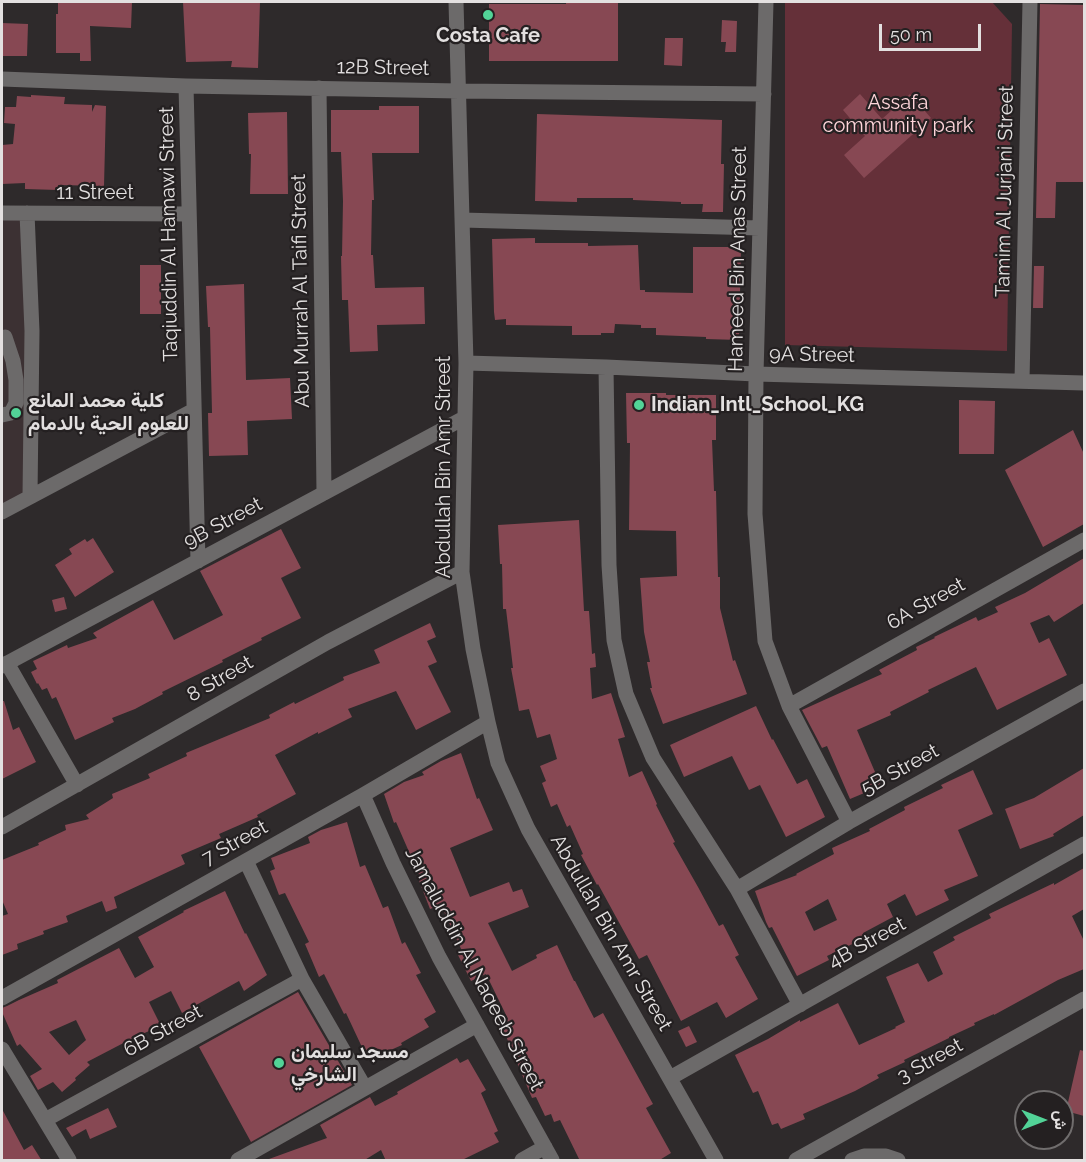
<!DOCTYPE html>
<meta charset="utf-8">
<style>
body{margin:0}
#map{position:relative;width:1086px;height:1162px;overflow:hidden;background:#2e2a2b;font-family:Raleway,Vazirmatn,sans-serif}
canvas{display:block}
.frame{position:absolute;inset:0;border:3px solid #e3e0e0;pointer-events:none}
.north{position:absolute;left:1014px;top:1090px;width:60px;height:60px;box-sizing:border-box;background:#242021;border:2px solid #706d6d;border-radius:50%;rotate:90deg;font-size:16px;font-weight:700;line-height:24px;text-align:center;color:#e3e0e0}
.north::after{content:'';display:block;margin:auto;width:21px;height:27px;background:#52d397;clip-path:polygon(50% 0,100% 100%,50% 72%,0 100%)}
.scale{position:absolute;left:879px;top:24px;width:102px;height:27px;box-sizing:border-box;border:3px solid #e3e0e0;border-top:0;padding-left:8px;font-size:18px;line-height:21px;white-space:nowrap;color:#e3e0e0;-webkit-text-stroke:4px #242021;paint-order:stroke}
</style>
<div id="map">
<canvas width="1086" height="1162"></canvas>
<div class="frame"></div>
<div class="north">ش</div>
<div class="scale">50 m</div>
</div>
<script>
const c = document.querySelector('canvas').getContext('2d');
c.lineJoin = 'round';
function fill(path, color) {
  c.fillStyle = color;
  c.fill(path, 'evenodd');
}
function shape(rows) {
  const path = new Path2D();
  for (const r of rows) {
    path.moveTo(r[0], r[1]);
    for (let i = 2; i < r.length; i += 2) path.lineTo(r[i], r[i + 1]);
  }
  return path;
}
function trace(path, color, width, dash) {
  c.strokeStyle = color;
  c.lineWidth = width;
  c.lineCap = dash ? 'butt' : 'round';
  c.setLineDash(dash || []);
  c.stroke(path);
}
function write(font, color, halo, rows, align = 'center') {
  c.font = font + ' Raleway,Vazirmatn,sans-serif';
  c.lineWidth = 4.5;
  c.setLineDash([]);
  c.textBaseline = 'middle';
  c.strokeStyle = halo;
  c.fillStyle = color;
  for (const [text, x, y, turn = 0] of rows) {
    c.save();
    c.translate(x, y);
    c.rotate((+turn || 0) * Math.PI / 180);
    c.textAlign = isNaN(turn) ? turn : align;
    if (halo) c.strokeText(text, 0, 0);
    c.fillText(text, 0, 0);
    c.restore();
  }
}
const built = shape([
 [2,213,27,213,30,496,2,512]
]);
const green = shape([
 [785,2,992,2,1012,24,1007,351,785,345]
]);
const building = shape([
 [58,2,132,2,131,28,90,26,91,61,80,61,80,53,56,53,56,14,58,14],
 [183,2,260,2,258,68,231,67,232,61,186,62],
 [566,2,618,2,618,61,489,61,489,4,566,4],
 [1040,4,1084,5,1084,182,1056,182,1055,218,1036,218],
 [722,20,737,21,736,52,725,52,726,42,721,42],
 [2,23,28,24,27,56,2,56],
 [665,38,683,38,682,66,664,65],
 [860,94,882,119,910,94,931,118,864,178,844,155,865,136,843,110],
 [31,95,65,97,64,104,92,105,92,112,95,105,106,106,104,186,58,185,58,190,25,189,25,183,2,184,2,145,13,144,15,124,4,123,5,107,16,107,17,96,31,97],
 [379,106,419,106,419,153,372,153,374,200,372,200,371,255,373,255,375,288,424,287,425,324,377,325,378,351,350,352,348,300,342,300,341,256,342,256,343,201,341,152,331,152,331,110,379,110],
 [287,112,288,194,250,194,251,154,249,154,248,113],
 [537,114,722,120,721,164,724,164,723,212,702,212,703,204,681,204,681,202,633,200,633,198,577,198,577,202,535,201],
 [535,238,535,243,588,243,588,246,638,245,640,290,645,290,645,292,693,293,693,247,741,247,739,340,706,339,706,337,656,335,656,328,641,328,641,325,615,324,614,333,601,333,601,335,572,335,572,326,506,325,506,319,495,320,494,312,492,239],
 [140,265,161,265,161,314,140,314],
 [1034,266,1044,266,1043,308,1033,308],
 [244,284,246,380,290,378,292,419,247,421,248,455,209,456,208,413,212,413,210,327,208,327,206,286],
 [626,393,666,393,666,395,716,395,716,440,712,440,714,491,716,491,718,577,720,577,720,608,733,661,735,660,747,694,663,724,650,688,652,688,647,662,650,662,644,632,640,578,677,576,676,531,629,530,630,443,627,443],
 [959,400,995,401,994,454,959,454],
 [1073,430,1084,454,1084,524,1043,547,1005,470],
 [579,520,584,611,589,611,592,654,595,653,596,667,590,668,592,699,611,693,625,737,618,739,629,777,642,771,657,804,656,805,675,842,673,843,698,887,719,926,723,924,739,955,735,957,758,999,726,1018,717,1002,681,1021,647,955,639,959,598,884,597,885,581,855,583,854,570,825,567,827,557,804,551,807,542,783,546,781,540,766,557,759,550,734,537,738,529,709,519,711,511,668,513,668,506,609,503,609,502,564,500,564,498,525],
 [281,529,301,568,281,578,301,618,261,638,262,640,222,660,223,662,162,692,163,694,135,709,112,718,114,722,75,740,56,697,52,699,47,688,42,690,38,683,37,684,31,672,37,669,33,661,67,645,68,648,97,638,93,633,153,600,174,640,223,615,200,571],
 [93,538,114,572,75,597,55,565,72,554,69,549,85,539,87,542],
 [1084,558,1084,603,1054,622,1049,615,1030,623,1039,643,1049,638,1067,675,997,710,976,667,928,690,929,692,890,712,891,715,857,730,881,786,850,799,827,746,822,748,802,710,882,674,879,670,917,650,916,647,935,638,934,637,976,617,978,621,998,612,995,607,1025,593],
 [64,597,67,609,55,612,52,600],
 [430,623,436,637,427,641,437,662,428,666,451,712,416,730,396,691,348,709,352,717,318,734,318,732,275,755,296,794,257,815,258,817,219,834,221,838,181,855,185,864,114,897,117,908,106,912,102,901,66,916,68,922,43,931,44,934,17,944,18,949,2,955,2,916,8,914,2,900,2,860,39,845,38,843,66,830,65,825,89,819,86,815,113,798,112,794,150,778,148,774,187,756,186,753,270,718,269,715,294,702,295,704,344,680,343,677,380,663,374,650],
 [2,701,4,701,13,730,19,727,36,762,2,779],
 [756,706,772,740,773,739,797,784,807,779,825,817,786,837,760,785,749,790,732,756,684,777,670,745],
 [461,753,477,799,479,798,493,830,450,848,470,897,509,882,513,892,522,889,529,907,488,923,512,971,537,958,536,955,557,945,574,981,575,981,594,1018,603,1013,653,1104,646,1108,671,1153,658,1161,580,1161,560,1120,554,1122,551,1114,545,1116,536,1097,532,1098,500,1022,508,1019,486,974,471,981,457,953,462,951,441,905,430,909,418,878,420,877,396,822,394,823,384,794,404,782,424,775,422,772,441,761],
 [1084,768,1084,815,1053,834,1054,836,1020,849,1005,809,1034,798],
 [973,770,993,814,958,830,978,876,944,890,949,900,916,916,905,894,887,904,893,917,863,933,865,938,827,956,829,960,797,976,772,927,769,928,766,922,755,891,797,875,796,874,834,854,832,848,870,831,869,829,905,810,904,807,943,788,941,785],
 [828,899,837,920,814,931,805,912],
 [347,822,360,867,365,865,383,908,388,906,402,944,405,942,421,973,416,975,436,1012,424,1019,429,1027,401,1043,402,1045,368,1060,346,1013,344,1014,324,974,319,977,305,944,309,942,285,893,279,895,270,871,275,869,271,858,310,843,308,837,321,830],
 [1084,868,1084,909,1072,916,1084,941,1084,969,1058,980,994,1015,994,1014,974,1023,975,1025,949,1037,949,1038,904,1060,905,1062,877,1075,879,1078,855,1091,803,1114,805,1119,781,1129,778,1123,772,1125,758,1091,753,1093,735,1055,768,1039,800,1020,800,1022,838,1003,859,1045,896,1028,895,1027,905,1022,886,977,918,963,928,982,943,974,933,952,955,940,953,937,991,918,989,914,1054,883,1054,885],
 [225,891,245,934,246,933,267,975,244,991,239,981,182,1013,171,991,149,1002,161,1026,135,1037,87,1062,90,1065,75,1078,76,1080,62,1092,53,1082,38,1090,30,1076,42,1069,20,1044,17,1046,2,1012,2,1008,7,1006,19,1000,58,983,57,980,119,948,135,978,154,967,138,937,184,912,183,911],
 [76,1020,86,1040,69,1055,49,1032],
 [298,992,352,1085,251,1142,199,1047],
 [689,1026,697,1042,686,1047,678,1031],
 [1080,1050,1084,1051,1084,1116,1066,1111],
 [457,1058,460,1063,468,1059,486,1090,481,1093,498,1131,494,1133,499,1142,460,1161,386,1161,381,1150,363,1161,269,1161,269,1159,327,1138,320,1125,370,1097,375,1106,398,1094,397,1092],
 [108,1108,117,1127,90,1139,86,1129,72,1137,66,1128],
 [2,1109,24,1150,32,1145,42,1161,2,1161]
]);
const minor = shape([
 [456,2,466,363,462,572,473,649,488,722,498,763,528,829,716,1160],
 [766,2,756,374,755,514,765,641,789,706,849,822],
 [2,79,186,86,459,91,764,94],
 [186,86,198,561],
 [319,88,324,493],
 [2,213,189,214],
 [27,213,32,331,30,496],
 [462,220,760,228],
 [466,363,606,367,756,374,1084,383],
 [606,367,609,565,614,640,626,694,653,758,737,889,800,1005],
 [1022,381,1030,2],
 [2,415,11,413,16,403,16,380,13,361,5,337],
 [2,512,194,410],
 [7,663,77,785],
 [2,666,464,418],
 [789,706,1084,540],
 [363,795,393,863,439,957,552,1160],
 [2,827,328,642,462,572],
 [246,861,302,979,365,1088],
 [737,889,849,822,1084,691],
 [2,998,363,795,488,722],
 [2,1049,69,1160],
 [670,1078,1084,844],
 [45,1120,302,979],
 [238,1160,477,1025],
 [522,1160,545,1147],
 [796,1160,1084,999],
 [852,1160,864,1156,886,1156,898,1160]
]);
const markers = [
 [488,15,6,"#52d397"],
 [639,405,6,"#52d397"],
 [16,413,6,"#52d397"],
 [279,1063,6,"#52d397"]
];
const poiNames = [
 ["Costa Cafe",488,36,"center"],
 ["كلية محمد المانع",28,401],
 ["للعلوم الحية بالدمام",28,424],
 ["Indian_Intl_School_KG",651,405],
 ["مسجد سليمان",291,1052],
 ["الشارخي",291,1075]
];
const streetNames = [
 ["12B Street",383,68,1],
 ["Tamim Al Jurjani Street",1005,191,-89],
 ["11 Street",95,193],
 ["Taqiuddin Al Hamawi Street",169,234,-91],
 ["Hameed Bin Anas Street",738,259,-89],
 ["Abu Murrah Al Taifi Street",301,291,-91],
 ["9A Street",812,355,1],
 ["Abdullah Bin Amr Street",444,467,-90],
 ["9B Street",223,523,-28],
 ["6A Street",926,604,-29],
 ["8 Street",220,679,-30],
 ["5B Street",900,770,-29],
 ["7 Street",235,843,-29],
 ["Abdullah Bin Amr Street",611,933,60],
 ["4B Street",867,943,-29],
 ["Jamaluddin Al Naqeeb Street",474,969,62],
 ["6B Street",163,1031,-29],
 ["3 Street",930,1061,-29]
];
const parkNames = [
 ["Assafa",898,103],
 ["community park",898,126]
];
fill(built, '#3c3133');
fill(green, '#653039');
fill(building, '#874853');
trace(minor, '#6c6a6a', 15);
for (const [x, y, r, color] of markers) {
  const dot = new Path2D();
  dot.arc(x, y, r, 0, 2 * Math.PI);
  c.fillStyle = color;
  c.fill(dot);
  trace(dot, '#242021', 2);
}
write('bold 20px', '#e3e0e0', '#242021', poiNames, 'left');
write('20px', '#e3e0e0', '#242021', streetNames);
write('20px', '#fed5da', '#242021', parkNames);
</script>
